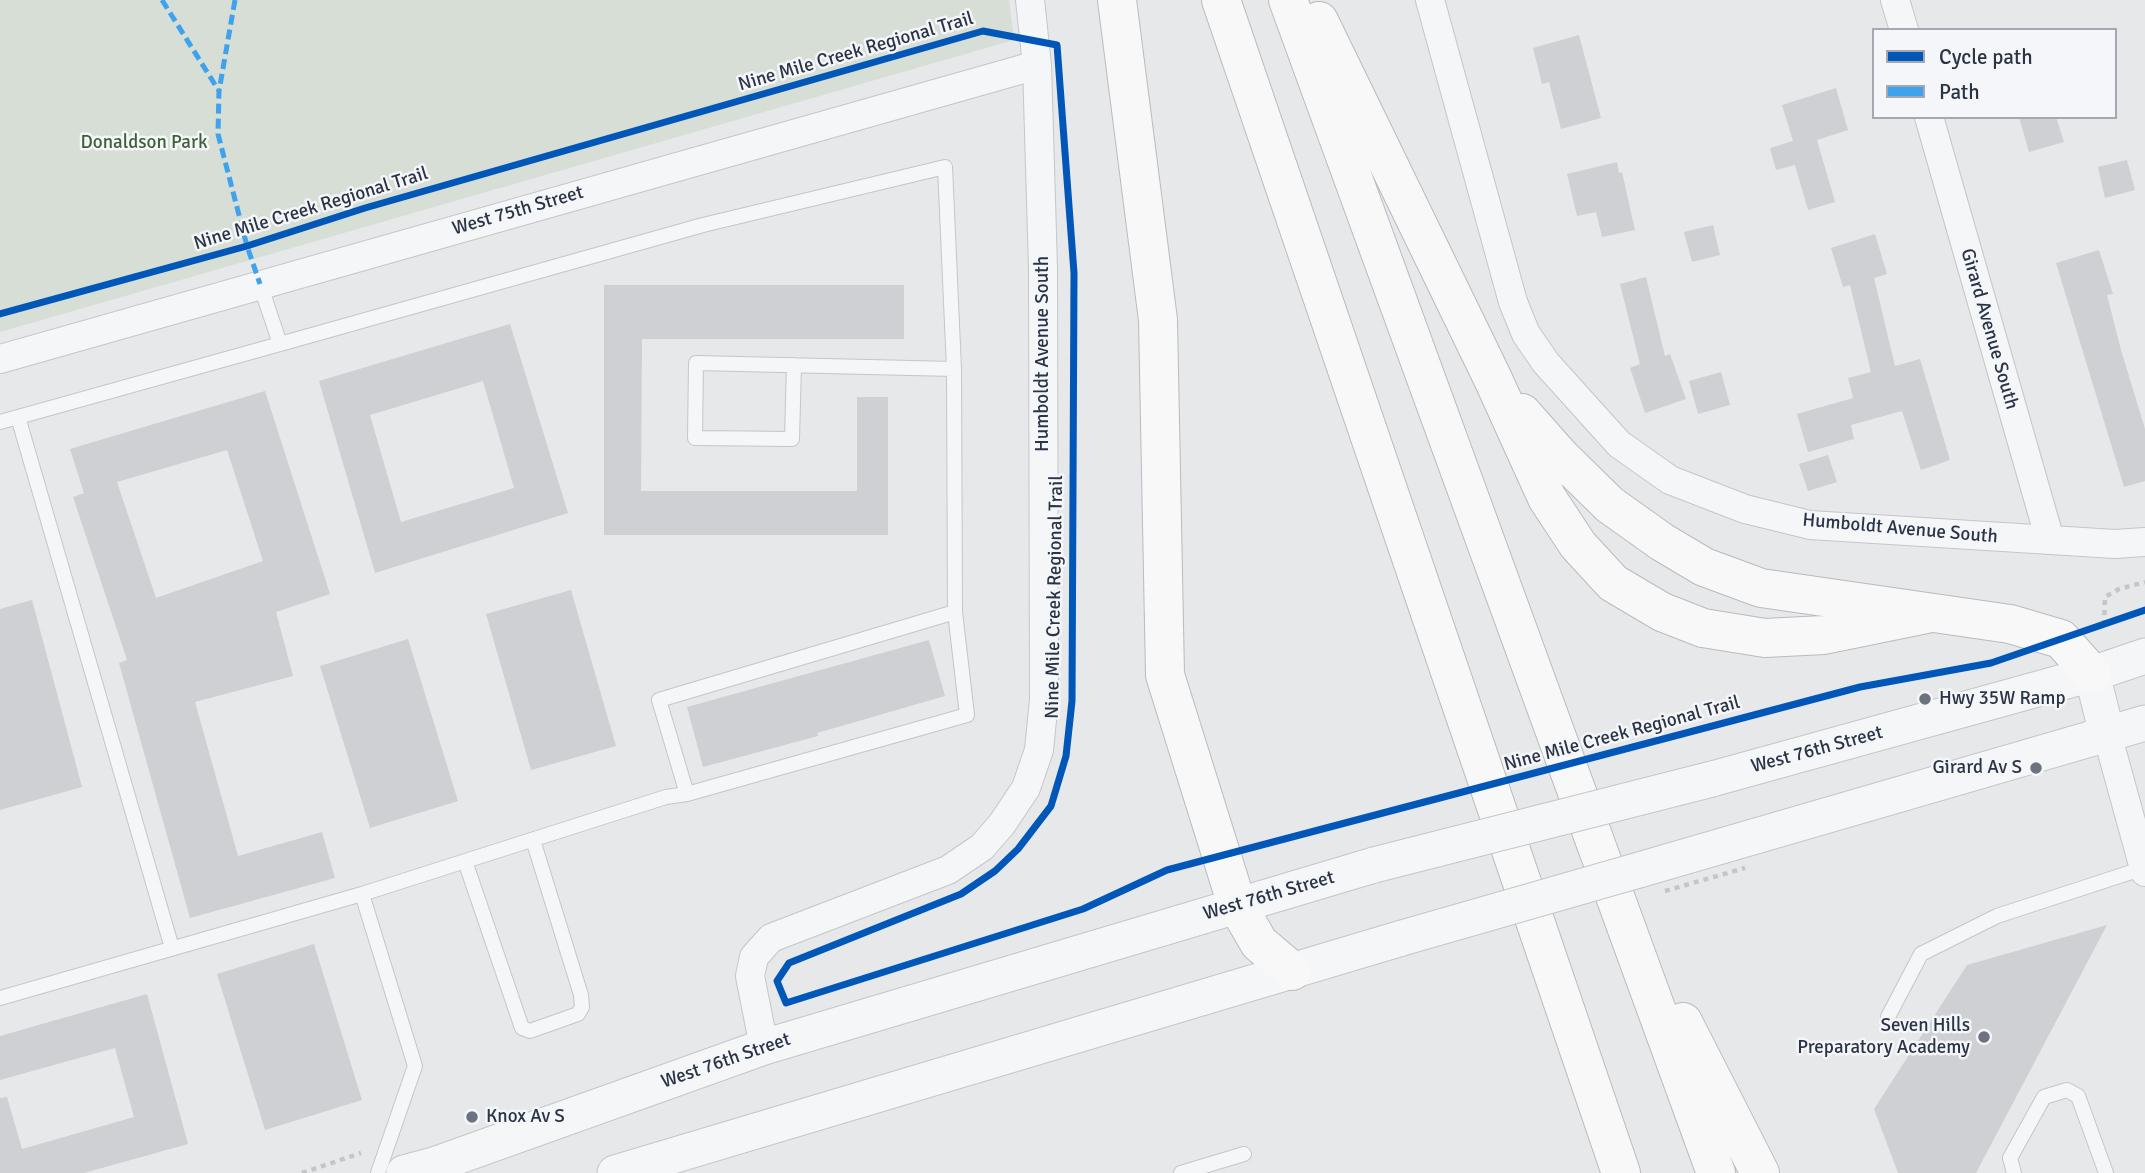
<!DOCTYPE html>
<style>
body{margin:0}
#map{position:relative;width:2145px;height:1173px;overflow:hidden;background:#e6e8ea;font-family:Signika,sans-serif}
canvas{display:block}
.legend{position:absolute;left:1872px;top:28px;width:245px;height:91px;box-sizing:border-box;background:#f4f6f9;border:2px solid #a4a8b1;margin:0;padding:9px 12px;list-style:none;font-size:21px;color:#2b3445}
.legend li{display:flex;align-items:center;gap:14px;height:35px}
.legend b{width:35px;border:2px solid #a4a8b1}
</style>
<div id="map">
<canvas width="2145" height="1173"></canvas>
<ul class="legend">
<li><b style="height:9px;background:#0057b8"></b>Cycle path</li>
<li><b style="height:9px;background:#3ea3ec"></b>Path</li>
</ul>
</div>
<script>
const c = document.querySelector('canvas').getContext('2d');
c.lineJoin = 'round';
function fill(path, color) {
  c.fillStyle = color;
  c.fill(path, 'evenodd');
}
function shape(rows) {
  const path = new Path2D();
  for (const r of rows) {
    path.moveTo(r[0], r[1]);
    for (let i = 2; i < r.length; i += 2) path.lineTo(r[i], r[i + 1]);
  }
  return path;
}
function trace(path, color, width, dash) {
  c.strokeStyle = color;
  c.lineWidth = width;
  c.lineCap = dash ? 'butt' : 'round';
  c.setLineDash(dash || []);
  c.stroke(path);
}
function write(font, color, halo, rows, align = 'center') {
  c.font = font + ' Signika,sans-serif';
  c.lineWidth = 5;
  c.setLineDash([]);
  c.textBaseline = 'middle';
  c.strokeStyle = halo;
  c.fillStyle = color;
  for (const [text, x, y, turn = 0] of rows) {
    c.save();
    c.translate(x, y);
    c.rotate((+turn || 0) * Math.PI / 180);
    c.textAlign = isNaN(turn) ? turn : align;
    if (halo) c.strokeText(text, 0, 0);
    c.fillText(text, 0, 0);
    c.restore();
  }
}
const green = shape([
 [0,0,1009,0,1014,40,0,332]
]);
const building = shape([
 [1579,35,1601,118,1561,129,1549,82,1542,84,1533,48],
 [1836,88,1848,130,1817,140,1835,202,1808,210,1795,165,1776,170,1770,148,1793,141,1782,105],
 [2019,117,2056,117,2064,142,2029,152],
 [2127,160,2135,190,2105,198,2098,167],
 [1617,162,1619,173,1622,172,1635,230,1602,237,1596,212,1577,216,1567,174],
 [1713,225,1720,255,1692,262,1684,232],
 [1875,234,1887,274,1874,278,1895,366,1920,359,1950,460,1921,470,1902,411,1851,425,1854,439,1808,452,1797,414,1853,398,1848,378,1871,372,1850,285,1843,287,1831,248],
 [2099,250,2113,294,2107,295,2121,350,2145,429,2145,481,2124,487,2056,263],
 [1646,277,1665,356,1670,354,1686,399,1645,413,1630,368,1640,364,1620,284],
 [604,285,904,285,904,339,642,339,641,491,857,491,857,397,888,397,888,535,604,535],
 [510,324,568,513,375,573,319,381],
 [483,381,514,488,401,522,370,415],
 [1721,372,1730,405,1698,414,1689,381],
 [265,391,330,594,276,612,293,676,195,702,238,856,322,832,335,878,190,918,119,663,127,660,73,497,84,493,70,449],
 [227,450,263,561,156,598,117,482],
 [1828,455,1837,482,1808,491,1799,464],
 [571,590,616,746,531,770,486,614],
 [32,600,82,787,0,810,0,609],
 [408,639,458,801,370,828,320,666],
 [929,640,945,696,817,733,818,736,703,767,687,707],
 [2107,925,1976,1173,1898,1173,1874,1109,1967,965],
 [314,944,362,1100,265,1130,217,974],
 [147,994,188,1144,84,1173,0,1173,0,1098,7,1097,22,1149,134,1117,115,1048,0,1080,0,1036]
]);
const path = shape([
 [2104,625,2105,597,2119,589,2145,582],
 [302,1173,361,1153]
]);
const service = shape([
 [280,344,703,225,945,167,954,369,955,612,967,715,687,794,666,797,362,894],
 [794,365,792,439,695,438,696,363,954,369],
 [18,417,172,948],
 [0,422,280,344,260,284],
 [687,794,659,700,955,612],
 [465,861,522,1028,530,1031,578,1014,582,1007,581,995,533,840],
 [0,998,362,894,415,1066,378,1173],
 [1888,1017,1921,954,1997,916,2144,868],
 [1181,1173,1244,1154],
 [2014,1173,2010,1158,2044,1097,2067,1090,2078,1096,2106,1173]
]);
const minor = shape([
 [1430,0,1513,302,1526,334,1546,363,1619,444,1670,480,1745,509,1810,525,2115,544,2145,542],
 [1895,0,1904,30],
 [1929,117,2050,540],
 [0,359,1037,65],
 [2107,734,2145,872],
 [764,1047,750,976,754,957,771,938,948,870,982,847,1002,824,1026,788,1039,750,1044,700,1043,268,1037,65,1030,0]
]);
const tertiary = shape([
 [2092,674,2107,734],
 [1712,779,2092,674,2145,656],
 [1639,870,2145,723],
 [404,1173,434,1165,764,1047,1374,865],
 [615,1173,1402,938]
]);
const motorway = shape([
 [1117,0,1158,320,1165,675,1237,905,1259,943,1292,971],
 [1221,0,1621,1173],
 [1288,0,1716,1173],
 [1319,21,1493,379,1547,498,1578,545,1613,583,1662,612,1703,628,1765,638,1824,635,1927,614],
 [1522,413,1560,456,1610,505,1662,542,1704,567,1761,588,2010,624,2061,639,2092,674],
 [1683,1022,1760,1173]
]);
const pathBridge = shape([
 [1665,891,1745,868]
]);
const tertiaryBridge = shape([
 [1374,865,1712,779],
 [1402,938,1639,870]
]);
const quiet = shape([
 [162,0,219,91],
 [235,0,219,91,218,134,247,246,260,284]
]);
const cycleway = shape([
 [0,314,247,246,365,208,983,31,1057,45,1074,273,1072,701,1066,756,1051,806,1018,849,995,871,961,894,789,963,777,981,786,1003,1083,909,1167,870,1860,687,1991,663,2145,610]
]);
const markers = [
 [1925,699,7,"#6c737f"],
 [2036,768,7,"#6c737f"],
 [1984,1037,7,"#6c737f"],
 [472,1117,7,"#6c737f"]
];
const streetNames = [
 ["Nine Mile Creek Regional Trail",856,52,-16],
 ["Nine Mile Creek Regional Trail",311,209,-17],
 ["West 75th Street",518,211,-16],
 ["Girard Avenue South",1989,329,74],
 ["Humboldt Avenue South",1043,354,-90],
 ["Humboldt Avenue South",1900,529,5],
 ["Nine Mile Creek Regional Trail",1055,597,-89],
 ["Nine Mile Creek Regional Trail",1622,734,-15],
 ["West 76th Street",1817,750,-15],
 ["West 76th Street",1269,896,-16],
 ["West 76th Street",726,1061,-19]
];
const parkNames = [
 ["Donaldson Park",144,143]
];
const poiNames = [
 ["Hwy 35W Ramp",1939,699],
 ["Girard Av S",2022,768,"right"],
 ["Seven Hills",1970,1026,"right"],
 ["Preparatory Academy",1970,1048,"right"],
 ["Knox Av S",486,1117]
];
fill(green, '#d6ded6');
fill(building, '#ced0d3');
trace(service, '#c4c6c8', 16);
trace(minor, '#c4c6c8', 30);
trace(tertiary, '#c4c6c8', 37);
trace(motorway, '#b8bbbf', 40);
trace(path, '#c5c6ca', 4.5, [5, 5]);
trace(service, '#f5f6f7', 14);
trace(minor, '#f5f6f7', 28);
trace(tertiary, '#f5f6f7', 35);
trace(motorway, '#f8f8f8', 38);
trace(tertiaryBridge, '#c4c6c8', 37, []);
trace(pathBridge, '#c5c6ca', 4.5, [5, 5]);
trace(tertiaryBridge, '#f5f6f7', 35);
trace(quiet, '#3ea3ec', 5, [10, 5]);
trace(cycleway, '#0057b8', 7);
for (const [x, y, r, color] of markers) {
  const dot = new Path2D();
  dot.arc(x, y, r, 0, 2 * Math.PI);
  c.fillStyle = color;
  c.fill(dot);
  trace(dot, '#f4f6f9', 2.5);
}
write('19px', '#2b3445', '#f4f6f9', streetNames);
write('19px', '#3f6138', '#f4f6f9', parkNames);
write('19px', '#2b3445', '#f4f6f9', poiNames, 'left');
</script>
